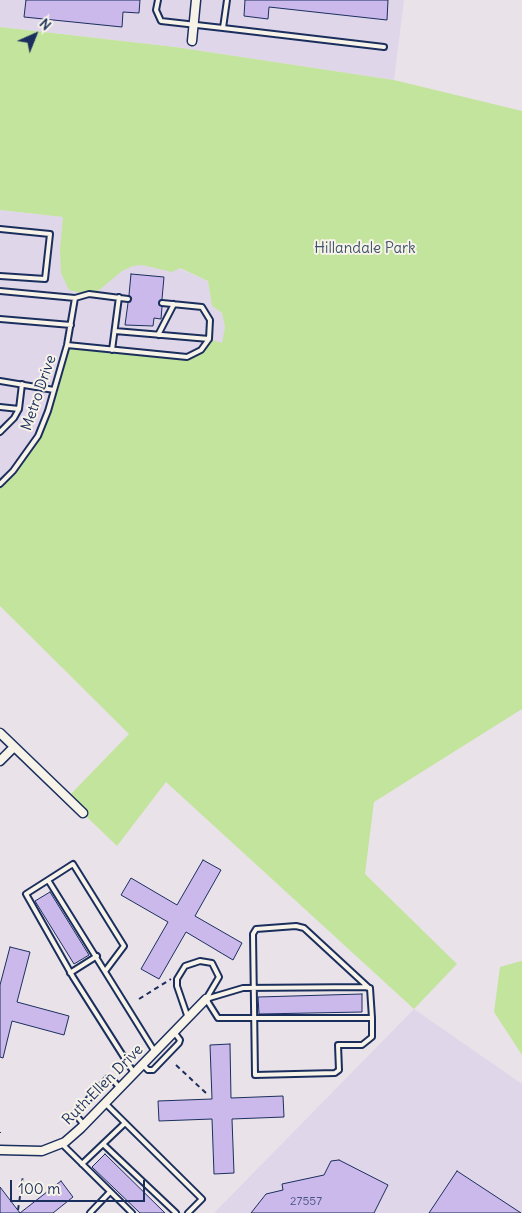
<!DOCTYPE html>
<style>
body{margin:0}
#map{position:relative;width:522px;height:1213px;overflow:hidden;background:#eae2e9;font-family:Delius,sans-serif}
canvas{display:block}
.north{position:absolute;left:10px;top:10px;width:50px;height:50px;-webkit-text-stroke:4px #f7f3e8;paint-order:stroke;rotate:44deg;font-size:14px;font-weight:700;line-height:20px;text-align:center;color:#1b2f5e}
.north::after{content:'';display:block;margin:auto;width:18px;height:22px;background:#1b2f5e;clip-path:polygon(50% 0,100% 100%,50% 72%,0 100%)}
.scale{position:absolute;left:10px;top:1180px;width:135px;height:22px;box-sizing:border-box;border:2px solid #1b2f5e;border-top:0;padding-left:6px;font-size:15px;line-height:18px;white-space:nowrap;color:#1b2f5e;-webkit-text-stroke:4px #f7f3e8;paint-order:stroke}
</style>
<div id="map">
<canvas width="522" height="1213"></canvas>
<div class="north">N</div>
<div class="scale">100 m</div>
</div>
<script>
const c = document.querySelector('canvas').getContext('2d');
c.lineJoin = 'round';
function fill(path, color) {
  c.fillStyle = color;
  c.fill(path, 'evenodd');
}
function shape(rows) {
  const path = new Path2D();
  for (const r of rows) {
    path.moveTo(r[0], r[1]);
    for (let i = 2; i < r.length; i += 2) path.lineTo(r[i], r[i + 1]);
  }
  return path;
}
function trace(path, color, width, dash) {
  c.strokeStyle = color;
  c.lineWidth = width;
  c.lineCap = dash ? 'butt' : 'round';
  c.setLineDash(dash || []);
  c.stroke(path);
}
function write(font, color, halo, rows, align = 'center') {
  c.font = font + ' Delius,sans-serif';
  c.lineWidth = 4;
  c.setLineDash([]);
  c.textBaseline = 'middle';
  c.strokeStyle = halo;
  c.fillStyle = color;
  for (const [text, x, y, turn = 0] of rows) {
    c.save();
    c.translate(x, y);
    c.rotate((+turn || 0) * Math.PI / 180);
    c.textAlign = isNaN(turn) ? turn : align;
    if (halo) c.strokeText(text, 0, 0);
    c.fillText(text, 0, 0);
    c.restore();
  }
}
const built = shape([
 [0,0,404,0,394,80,175,47,0,27],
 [0,210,63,217,208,281,212,306,222,313,225,327,223,343,38,436,13,471,0,484],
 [414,1009,522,1084,522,1213,214,1213]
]);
const green = shape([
 [0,27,175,47,394,80,522,111,522,709,374,802,365,874,457,964,414,1009,166,782,117,846,67,798,129,734,0,606,0,484,13,471,38,436,67,345,186,357,201,350,209,339,222,343,225,327,222,313,212,306,208,281,180,268,172,272,142,265,133,266,122,271,98,291,81,293,69,290,61,273,60,250,63,217,0,210],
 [521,961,522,961,522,1055,494,1012,500,967]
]);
const building = shape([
 [26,0,140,0,139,13,123,12,122,27,24,17,26,0],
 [245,0,388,0,387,20,269,7,268,19,244,16,245,0],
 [131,274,164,277,162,299,158,303,162,307,161,319,154,318,153,326,125,325,128,303,132,299,129,295,131,274],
 [203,860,221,870,195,916,242,943,233,960,186,932,159,979,141,969,168,922,121,895,131,878,177,905,203,860],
 [50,892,89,955,74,964,35,901,50,892],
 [10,947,30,952,17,1002,69,1016,64,1035,12,1021,3,1058,0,1057,0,985,10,947],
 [362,994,362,1012,259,1014,258,997,362,994],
 [230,1044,231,1098,283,1096,284,1117,232,1119,234,1173,214,1174,212,1119,159,1121,158,1101,212,1099,210,1045,230,1044],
 [105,1154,165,1213,140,1213,92,1167,105,1154],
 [339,1160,388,1185,374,1213,251,1213,266,1194,283,1190,282,1184,324,1175,331,1161,339,1160],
 [457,1171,521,1213,429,1213,457,1171],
 [61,1181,73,1197,53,1213,0,1213,0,1187,20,1213,61,1181]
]);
const path = shape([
 [139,999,171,979],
 [176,1065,207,1094],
 [0,1133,0,1132],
 [18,1210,23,1176]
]);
const service = shape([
 [158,0,156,10,161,21,223,28,227,0],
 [223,28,384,47],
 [0,229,50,234,45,279,0,276],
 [0,291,75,298,89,294,128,299],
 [0,319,71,325],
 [115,331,209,339],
 [158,335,174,304],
 [67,345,187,357,201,350,209,339,210,320,202,307,162,303],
 [112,350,119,297],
 [0,381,54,390],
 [0,407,19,409],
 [0,432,14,418,19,409,22,384],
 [0,484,13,471,38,436,48,411,67,345,75,298],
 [48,880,73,864,124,946,106,970],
 [70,973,97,956],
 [369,988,304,928,296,926,256,929,253,934,255,1075,335,1073,339,1070,338,1045,362,1045,372,1037,372,1018],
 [188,1018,177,986,177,979,185,966,200,961,212,963,219,977,206,999,243,988,364,987,370,988,372,1018,218,1018,206,999],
 [143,1065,148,1070,153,1070,179,1043,180,1040,174,1032],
 [134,1073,73,977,26,894,48,880,155,1052],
 [105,1103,202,1199,188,1213],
 [84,1125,75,1114,108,1078,111,1078,120,1088],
 [62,1144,132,1213],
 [103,1144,176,1213],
 [82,1164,125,1123],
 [90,1213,110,1192]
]);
const minor = shape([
 [192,41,196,0],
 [0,733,83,813],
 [0,761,14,747],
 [0,1150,42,1151,65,1142,81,1128,206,999]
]);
const numberNames = [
 ["27557",306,1202]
];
const parkNames = [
 ["Hillandale Park",365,249]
];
const streetNames = [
 ["Metro Drive",39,393,-71],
 ["Ruth Ellen Drive",103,1085,-45]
];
fill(built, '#e0d6e9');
fill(green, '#c3e49d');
fill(building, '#cab9ea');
trace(building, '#1b2f5e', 1);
trace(service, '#1b2f5e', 8);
trace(minor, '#1b2f5e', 11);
trace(path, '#1b2f5e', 2, [5, 4]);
trace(service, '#f7f3e8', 4);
trace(minor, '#f7f3e8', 8);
write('12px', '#475281', null, numberNames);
write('15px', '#3d536b', '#f7f3e8', parkNames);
write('15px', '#1b2f5e', '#f7f3e8', streetNames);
</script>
